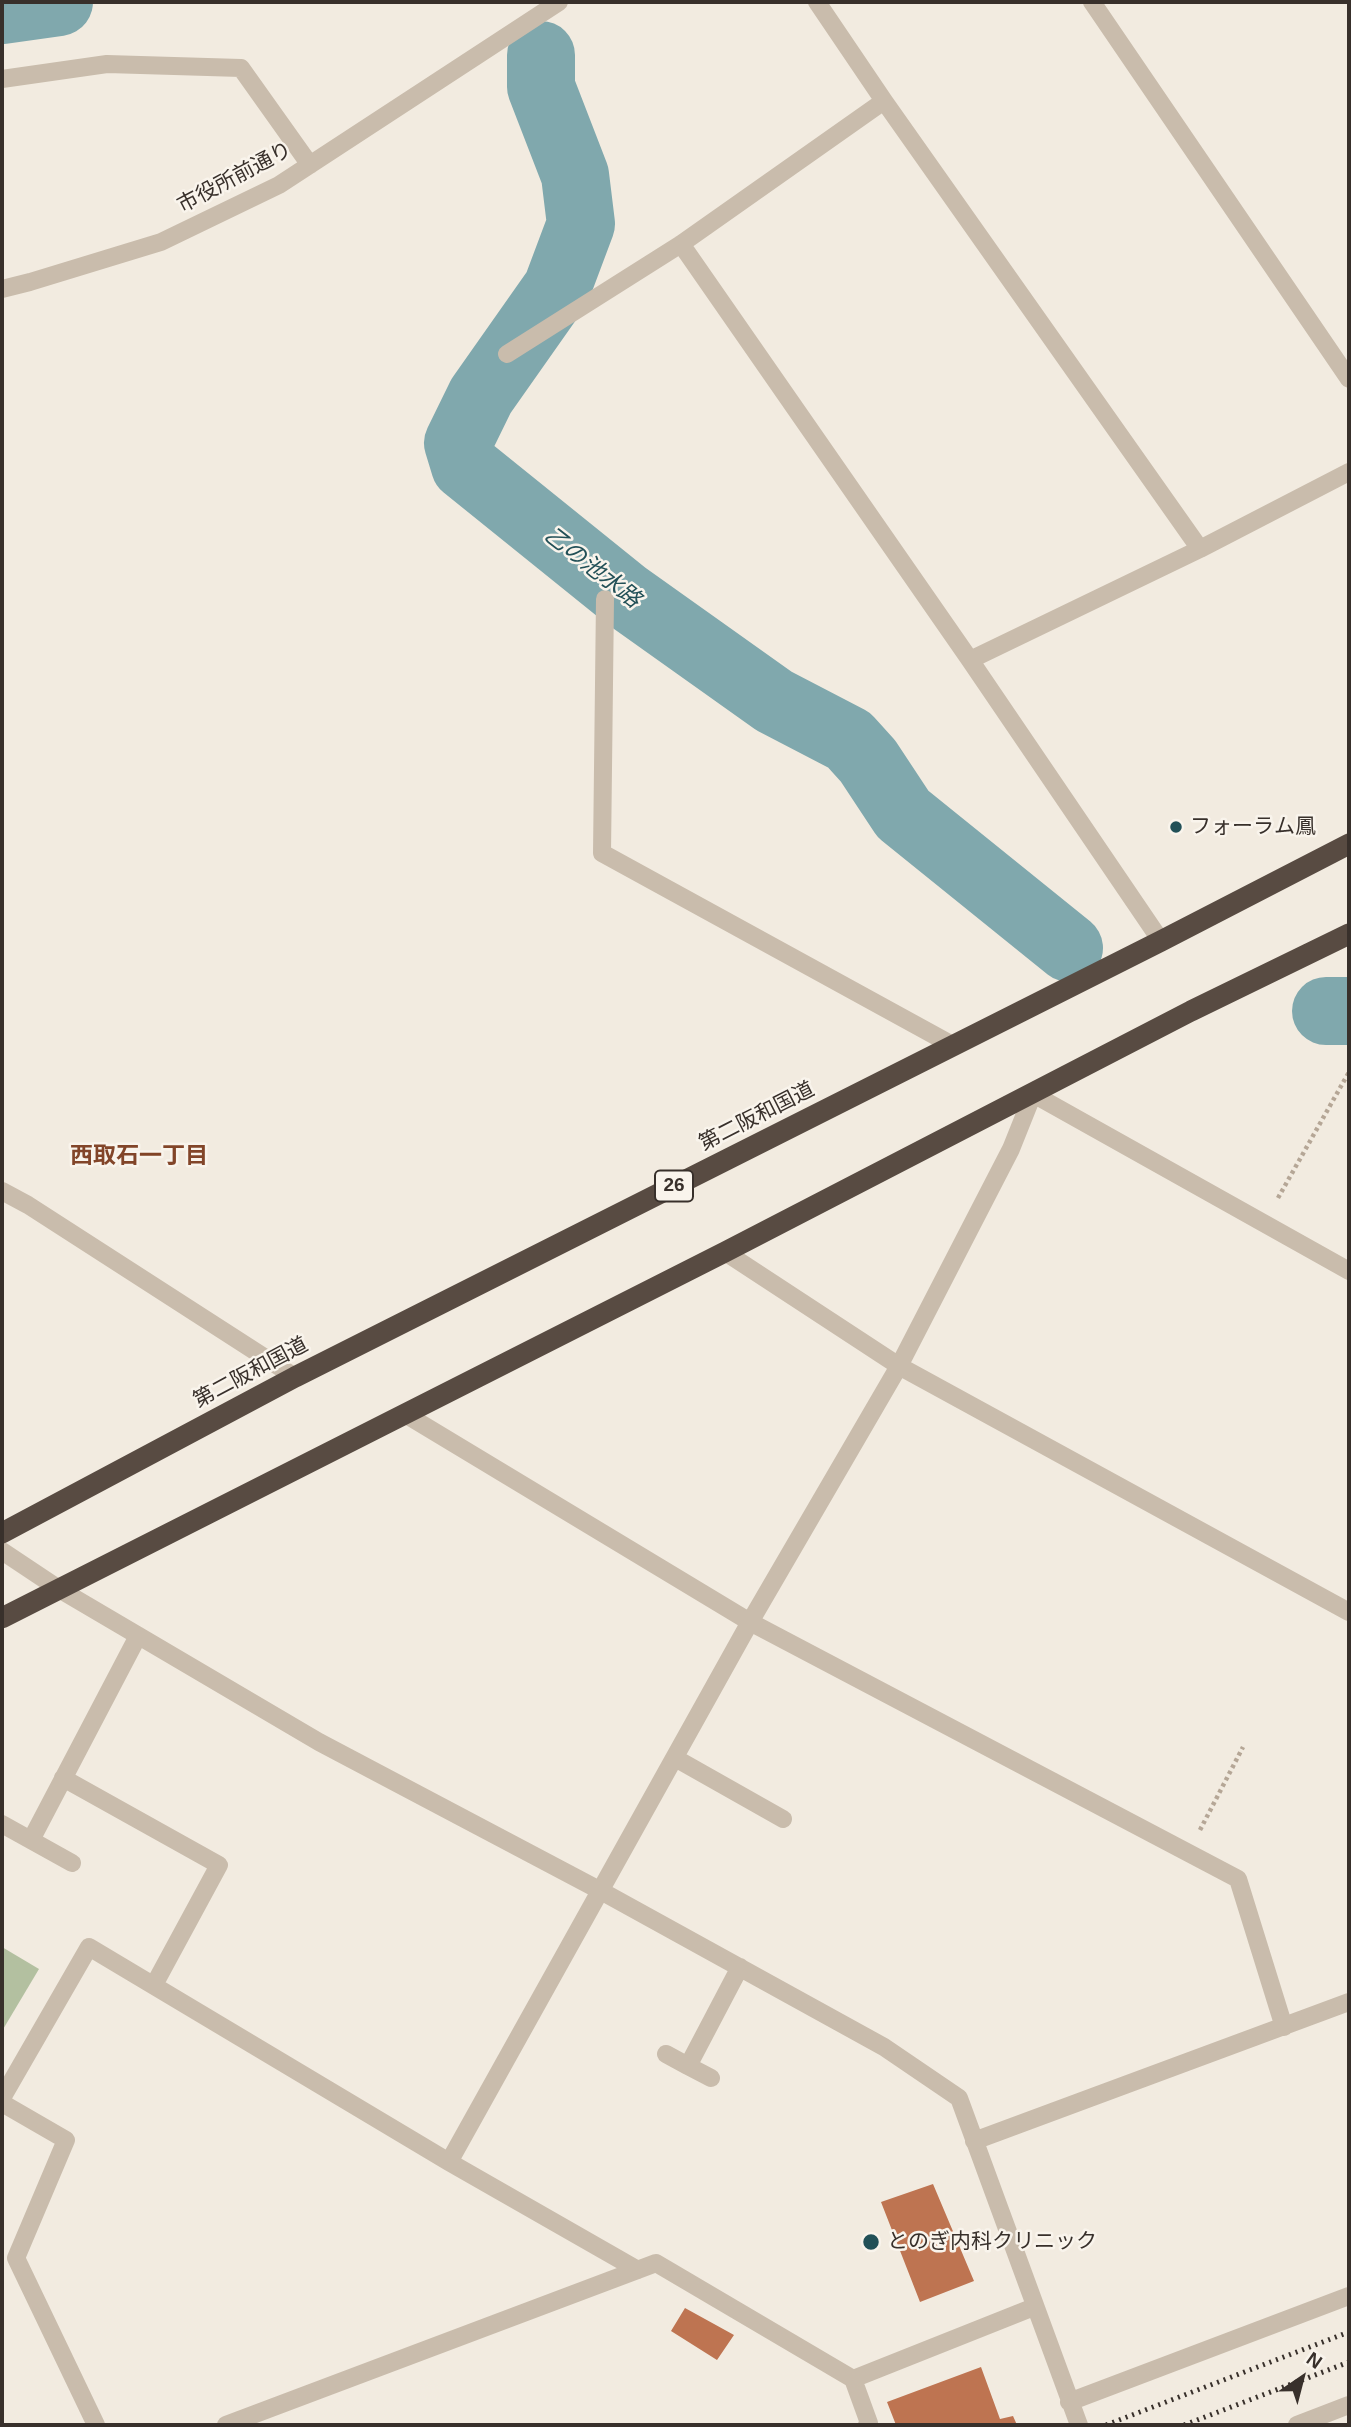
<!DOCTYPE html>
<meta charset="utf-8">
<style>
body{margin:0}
#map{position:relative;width:1351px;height:2427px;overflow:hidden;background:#f2ebe0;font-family:Helvetica,sans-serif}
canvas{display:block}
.frame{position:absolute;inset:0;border:4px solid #38302b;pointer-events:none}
.north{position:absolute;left:1267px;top:2343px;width:70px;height:70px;-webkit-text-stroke:5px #f9f4ec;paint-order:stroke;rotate:35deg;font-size:19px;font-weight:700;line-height:28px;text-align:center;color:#38302b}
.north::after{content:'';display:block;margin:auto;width:24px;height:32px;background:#38302b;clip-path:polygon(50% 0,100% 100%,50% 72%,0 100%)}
</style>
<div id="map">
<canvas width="1351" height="2427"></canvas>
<div class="frame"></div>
<div class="north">N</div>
</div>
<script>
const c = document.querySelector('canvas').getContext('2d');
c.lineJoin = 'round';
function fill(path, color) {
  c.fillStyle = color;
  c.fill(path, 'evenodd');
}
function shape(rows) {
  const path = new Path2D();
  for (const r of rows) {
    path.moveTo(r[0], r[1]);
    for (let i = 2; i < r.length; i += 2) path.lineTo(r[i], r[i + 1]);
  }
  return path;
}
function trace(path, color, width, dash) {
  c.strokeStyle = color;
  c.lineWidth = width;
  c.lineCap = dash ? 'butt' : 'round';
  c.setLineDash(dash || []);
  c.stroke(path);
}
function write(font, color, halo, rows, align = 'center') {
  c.font = font + ' Helvetica,"Noto Sans JP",sans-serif';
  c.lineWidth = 5;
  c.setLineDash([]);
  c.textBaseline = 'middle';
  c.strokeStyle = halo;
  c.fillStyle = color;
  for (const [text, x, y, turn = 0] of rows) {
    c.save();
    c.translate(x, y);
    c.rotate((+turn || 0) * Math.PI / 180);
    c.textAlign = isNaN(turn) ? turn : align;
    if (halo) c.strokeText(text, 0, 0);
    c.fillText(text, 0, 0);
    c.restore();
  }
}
const green = shape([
 [2,1947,39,1969,2,2031]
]);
const river = shape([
 [2,10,59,2],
 [541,55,541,87,575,175,581,224,557,288,481,396,458,443,465,466,625,595,774,701,849,740,868,761,903,814,1069,948],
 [1326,1011,1349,1011]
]);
const building = shape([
 [933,2184,974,2281,920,2302,881,2202],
 [685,2308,734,2335,717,2360,671,2331],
 [981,2367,1000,2419,1013,2416,1017,2425,896,2425,887,2402]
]);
const path = shape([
 [1278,1198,1349,1072],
 [1200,1830,1243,1747]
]);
const minor = shape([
 [817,2,884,101,1200,549],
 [1092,2,1349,379],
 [2,79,107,64,241,68,310,165],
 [681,244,970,660,1161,941],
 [2,289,30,282,161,242,279,185,559,2],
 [507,354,681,244,884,101],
 [605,599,602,853,954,1046],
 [970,660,1200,549,1349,472],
 [2,1191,28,1205,295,1377],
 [725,1252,899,1366,1349,1612],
 [405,1414,750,1622,1238,1879,1284,2027],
 [2,1551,59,1589,319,1742,601,1891,884,2047,959,2098,1079,2425],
 [675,1758,783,1819],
 [63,1778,219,1865,154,1985],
 [2,1824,72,1863],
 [31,1840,138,1636],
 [666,2054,688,2066,740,1967],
 [688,2066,711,2078],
 [2,2098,89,1947,449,2162,638,2270],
 [2,2103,66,2140,16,2258,96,2425],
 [974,2141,1349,2002],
 [449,2162,750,1622,899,1366,1011,1149,1033,1094,1349,1271],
 [853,2379,869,2423,867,2425],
 [1069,2402,1349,2296],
 [226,2425,656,2263,853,2379,1034,2307],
 [1297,2425,1349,2405]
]);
const highway = shape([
 [2,1533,295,1377,1161,941,1349,844],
 [2,1618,725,1252,1191,1011,1349,934]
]);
const rail = shape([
 [1106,2425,1349,2332],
 [1184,2425,1349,2362]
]);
const markers = [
 [1176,827,7,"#225057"],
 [871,2242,9,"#225057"]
];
const shields = [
 [674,1186,38]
];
const shieldNames = [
 ["26",674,1186]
];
const streetNames = [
 ["市役所前通り",235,178,-28],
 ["第二阪和国道",757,1117,-27],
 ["第二阪和国道",251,1373,-28]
];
const poiNames = [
 ["フォーラム鳳",1190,827],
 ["とのぎ内科クリニック",887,2242]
];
const waterNames = [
 ["乙の池水路",592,568,38]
];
const neighbourhoodNames = [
 ["西取石一丁目",139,1157]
];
fill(green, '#b3c0a0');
trace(river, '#80a8ad', 68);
fill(building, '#be7451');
trace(path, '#b5a696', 4.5, [3.5, 3.5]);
trace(minor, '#c9bcac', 18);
trace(highway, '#584b42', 21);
trace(rail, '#38302b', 5, [2, 5]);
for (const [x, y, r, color] of markers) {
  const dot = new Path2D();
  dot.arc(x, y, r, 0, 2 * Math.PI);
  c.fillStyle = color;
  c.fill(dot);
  trace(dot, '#f9f4ec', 2.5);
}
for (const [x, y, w] of shields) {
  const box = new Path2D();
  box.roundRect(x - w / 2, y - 15.5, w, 31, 5);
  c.fillStyle = '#f9f4ec';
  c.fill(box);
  trace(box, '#38302b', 2);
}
write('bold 19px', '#38302b', null, shieldNames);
write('21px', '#38302b', '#f9f4ec', streetNames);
write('21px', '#38302b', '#f9f4ec', poiNames, 'left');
write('italic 23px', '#225057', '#f9f4ec', waterNames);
write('bold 23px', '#824529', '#f9f4ec', neighbourhoodNames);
</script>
